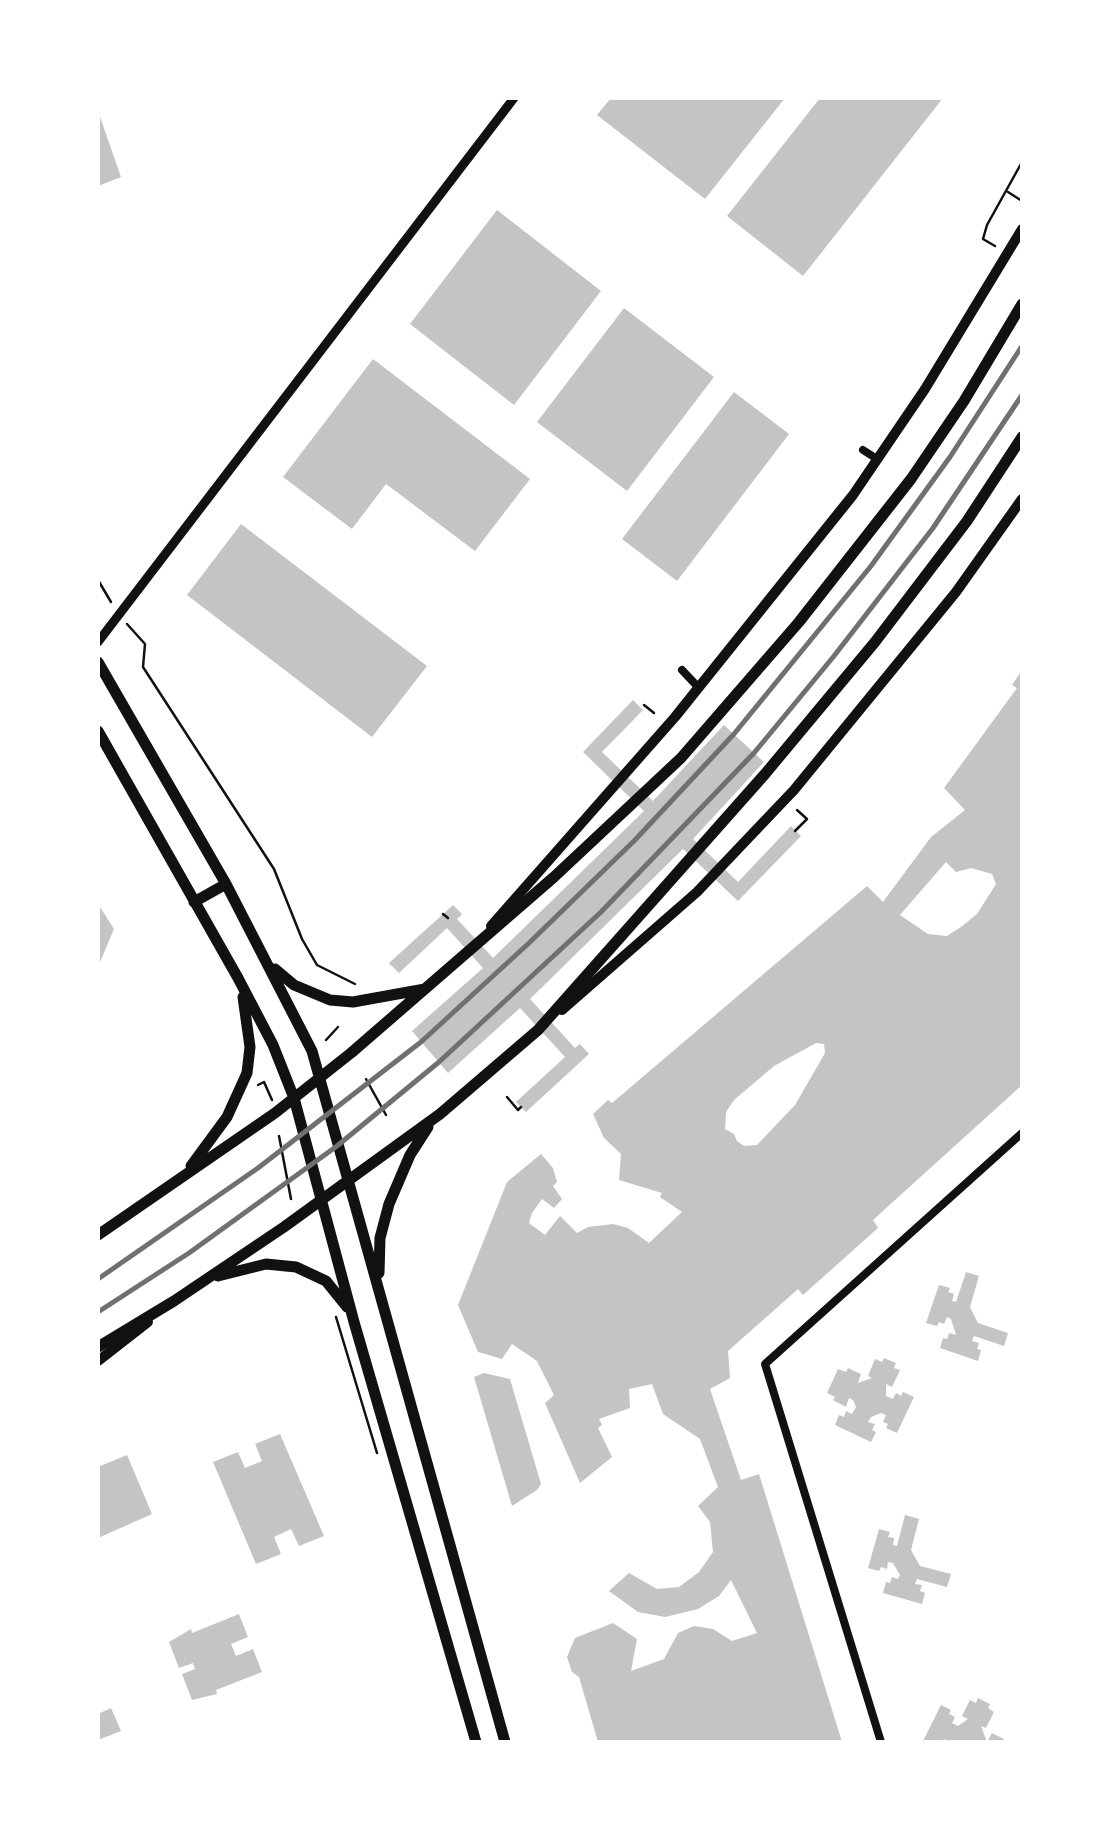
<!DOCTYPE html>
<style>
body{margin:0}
#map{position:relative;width:1120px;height:1840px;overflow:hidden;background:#fff;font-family:Quicksand,sans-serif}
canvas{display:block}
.frame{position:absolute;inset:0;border:100px solid #fff;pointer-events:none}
</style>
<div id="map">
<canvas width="1120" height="1840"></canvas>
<div class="frame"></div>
</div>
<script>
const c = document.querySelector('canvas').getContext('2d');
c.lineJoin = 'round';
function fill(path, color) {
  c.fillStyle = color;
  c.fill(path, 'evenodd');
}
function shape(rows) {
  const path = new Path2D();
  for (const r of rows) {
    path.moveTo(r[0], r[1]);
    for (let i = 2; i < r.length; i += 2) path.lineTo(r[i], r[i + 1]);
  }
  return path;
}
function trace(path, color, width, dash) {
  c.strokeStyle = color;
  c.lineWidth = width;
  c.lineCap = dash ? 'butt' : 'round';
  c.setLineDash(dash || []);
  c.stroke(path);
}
const building = shape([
 [611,98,785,98,705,199,597,115],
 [820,98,943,98,803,276,727,216],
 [98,111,121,177,98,186],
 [497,210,601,291,514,405,410,324],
 [624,308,714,377,627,491,537,422],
 [373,359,530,479,475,551,386,484,352,529,283,477],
 [734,392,789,434,677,581,622,539],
 [241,524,427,666,372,737,187,595],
 [1022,670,1022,1085,873,1220,878,1228,803,1295,798,1289,728,1351,730,1378,710,1389,741,1480,759,1474,842,1742,598,1742,579,1677,572,1672,567,1657,575,1638,613,1623,637,1639,631,1671,664,1659,678,1633,694,1626,713,1629,732,1641,757,1633,731,1580,719,1596,698,1609,665,1617,638,1612,609,1591,629,1573,657,1589,679,1587,699,1572,713,1552,710,1522,698,1506,718,1487,700,1439,663,1414,652,1384,629,1389,630,1408,599,1419,602,1425,598,1428,612,1457,580,1483,545,1403,554,1395,537,1361,512,1344,502,1359,478,1352,458,1305,507,1182,541,1154,553,1168,557,1182,553,1186,562,1199,554,1208,542,1199,532,1213,529,1223,545,1235,560,1216,577,1233,588,1227,613,1224,628,1228,649,1243,682,1212,660,1197,662,1193,619,1180,621,1154,604,1138,593,1114,608,1100,612,1103,867,886,883,902,931,837,965,810,944,788,1017,688,1012,685],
 [946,862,956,872,971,868,992,874,996,884,977,914,961,927,947,936,928,934,900,915],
 [816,1043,824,1044,825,1053,795,1105,757,1145,744,1146,737,1141,734,1134,725,1129,726,1112,734,1100,774,1066],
 [633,700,643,710,602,752,653,801,724,725,764,762,693,839,738,882,791,826,801,836,738,901,683,849,530,999,575,1048,580,1044,589,1054,526,1112,516,1102,565,1057,520,1008,448,1073,412,1031,483,968,447,928,399,973,389,963,453,905,462,914,457,919,493,958,644,811,583,752],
 [98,904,114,929,98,967],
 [966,1272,979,1276,970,1307,978,1323,1008,1333,1004,1346,974,1336,972,1341,979,1343,977,1349,981,1350,978,1361,940,1348,943,1338,947,1339,949,1333,956,1335,951,1319,947,1317,944,1324,939,1322,937,1326,926,1323,939,1285,950,1288,948,1292,954,1294,952,1301,956,1302],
 [884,1358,896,1363,894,1368,900,1370,892,1387,886,1384,886,1396,893,1399,896,1393,901,1396,903,1392,914,1397,897,1433,886,1428,888,1424,883,1422,886,1415,881,1413,871,1417,868,1422,875,1424,872,1430,876,1432,871,1442,835,1425,839,1415,844,1417,846,1411,852,1414,856,1407,853,1400,849,1398,846,1407,833,1400,835,1397,827,1393,838,1369,846,1372,848,1368,861,1374,858,1383,872,1378,868,1376,875,1359,882,1362],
 [484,1373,510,1379,541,1484,537,1490,512,1506,474,1377],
 [280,1434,324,1536,299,1546,291,1529,274,1537,281,1554,256,1564,213,1462,238,1452,245,1468,262,1461,255,1444],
 [127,1455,152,1514,98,1538,98,1467],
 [905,1515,919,1519,911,1550,920,1566,951,1574,947,1587,917,1579,915,1584,922,1585,920,1591,925,1593,922,1604,883,1593,886,1582,890,1583,892,1577,898,1579,900,1575,893,1563,888,1562,887,1569,881,1567,879,1571,868,1568,879,1529,890,1532,888,1537,894,1538,893,1545,897,1546],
 [239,1614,248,1637,231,1644,236,1656,253,1649,262,1672,216,1690,217,1694,192,1700,182,1674,195,1669,193,1663,179,1668,169,1642,191,1629,192,1633],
 [978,1698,990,1704,988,1708,994,1712,986,1728,981,1726,987,1742,992,1733,1004,1739,1002,1742,949,1742,944,1739,942,1742,923,1741,941,1705,951,1710,949,1714,955,1717,952,1723,958,1726,968,1719,962,1716,970,1700,976,1703],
 [111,1708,121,1731,98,1740,98,1714]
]);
const path = shape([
 [1008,192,1022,201],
 [995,246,983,239,987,225,1022,162],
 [98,580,111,602],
 [127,624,145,644,143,667,274,869,302,939,317,965,355,984],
 [644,705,654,713],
 [795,831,807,819,797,810],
 [443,914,448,918],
 [326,1040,338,1027],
 [366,1079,386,1115],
 [258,1085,264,1082,272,1100],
 [507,1097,518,1110,521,1107],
 [279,1136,291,1199],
 [336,1317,377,1453]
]);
const minor = shape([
 [863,450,877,459],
 [682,670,699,688],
 [881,1742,765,1364,1022,1133]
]);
const tertiary = shape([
 [98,642,514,98]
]);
const secondary = shape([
 [491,926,675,717,853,495,925,389,1022,229],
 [562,1010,697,892,794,790,956,592,1022,499],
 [98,1361,148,1322]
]);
const primary = shape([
 [98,662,226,884,312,1051,505,1742],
 [98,731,238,978,273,1045,294,1098,354,1322,476,1742],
 [194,902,226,884],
 [275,969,294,985,330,1000,353,1002,425,989],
 [191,1166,227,1117,247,1073,250,1047,243,997],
 [98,1235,275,1113,351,1053,554,877,681,758,799,622,911,479,964,401,1022,304],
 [379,1273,380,1238,389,1204,410,1155,428,1127],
 [218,1276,266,1264,296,1267,326,1281,347,1307],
 [98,1347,174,1301,284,1227,440,1114,538,1030,765,774,875,642,967,521,1022,437]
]);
const rail = shape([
 [98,1279,258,1168,421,1042,529,943,634,841,734,734,871,566,950,457,1022,346],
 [98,1312,189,1253,337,1146,439,1062,601,912,754,753,834,656,933,528,1022,395]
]);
fill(building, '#c4c4c4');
trace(path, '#111', 2.5);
trace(minor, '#111', 8);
trace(tertiary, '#111', 9);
trace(secondary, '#111', 10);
trace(primary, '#111', 11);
trace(rail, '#707070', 5);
</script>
